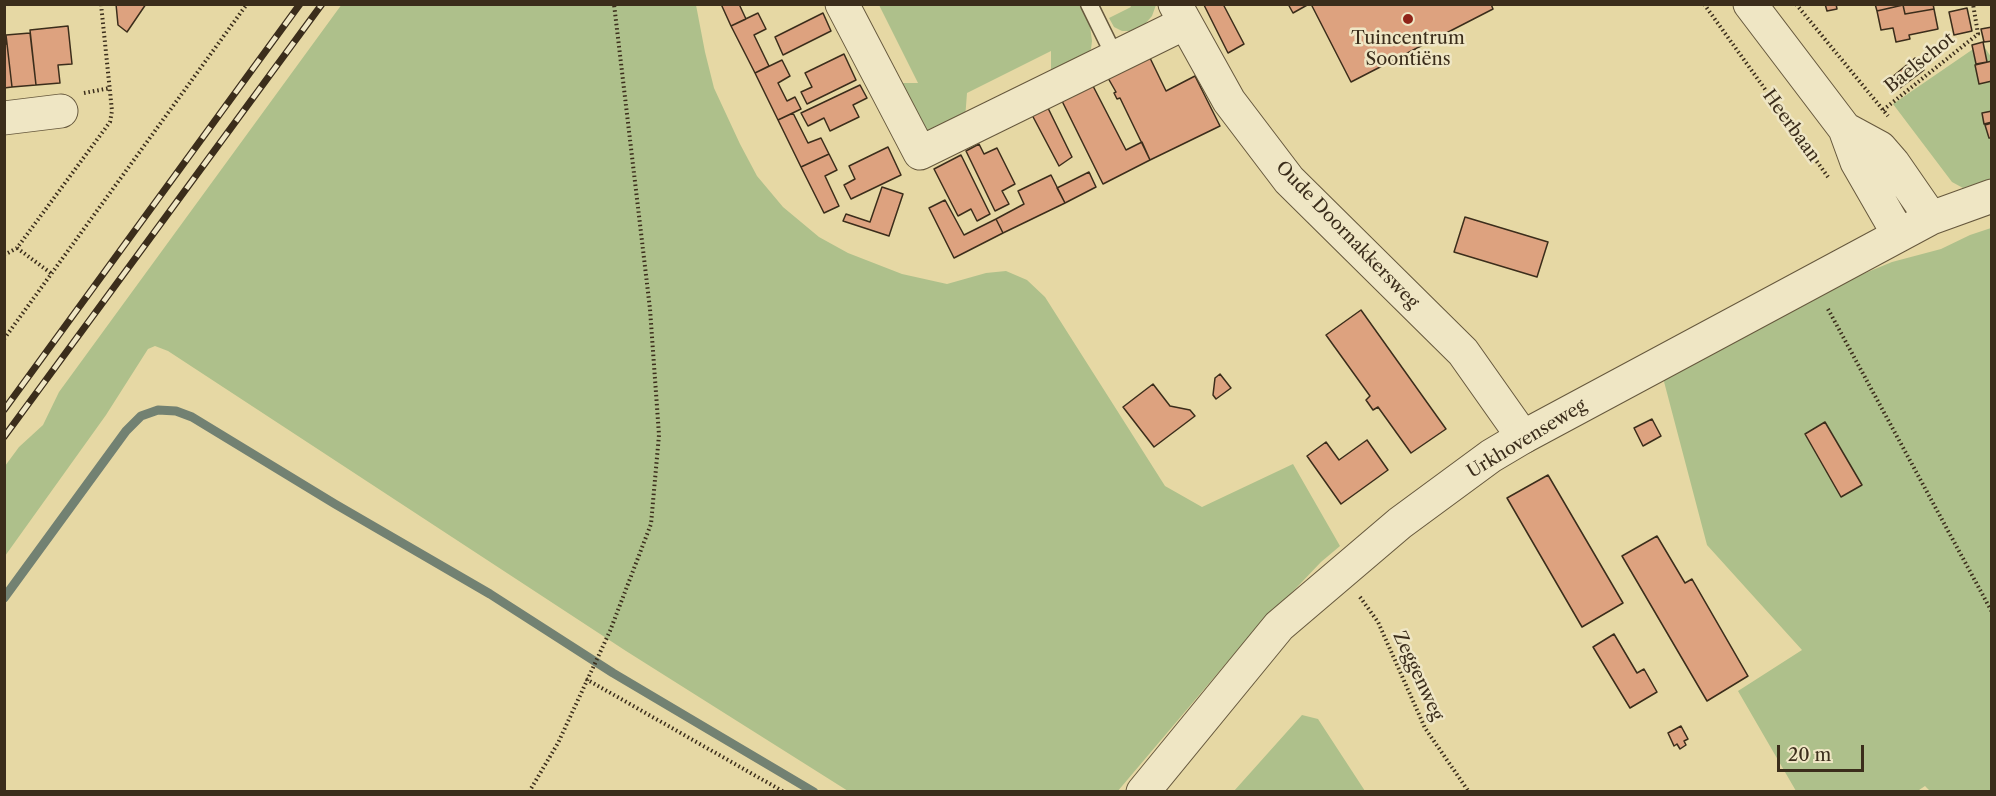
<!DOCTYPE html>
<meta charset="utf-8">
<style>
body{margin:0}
#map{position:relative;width:1996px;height:796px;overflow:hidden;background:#e6d8a4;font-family:"Libre Caslon Text",serif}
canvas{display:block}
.frame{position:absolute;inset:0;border:6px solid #3b2d1b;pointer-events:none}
.scale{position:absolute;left:1777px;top:745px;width:87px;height:27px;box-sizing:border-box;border:3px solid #3b2d1b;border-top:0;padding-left:8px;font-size:18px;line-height:21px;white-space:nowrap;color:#3b2d1b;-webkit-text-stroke:4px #efe6c4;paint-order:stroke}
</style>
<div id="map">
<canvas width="1996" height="796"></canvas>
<div class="frame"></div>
<div class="scale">20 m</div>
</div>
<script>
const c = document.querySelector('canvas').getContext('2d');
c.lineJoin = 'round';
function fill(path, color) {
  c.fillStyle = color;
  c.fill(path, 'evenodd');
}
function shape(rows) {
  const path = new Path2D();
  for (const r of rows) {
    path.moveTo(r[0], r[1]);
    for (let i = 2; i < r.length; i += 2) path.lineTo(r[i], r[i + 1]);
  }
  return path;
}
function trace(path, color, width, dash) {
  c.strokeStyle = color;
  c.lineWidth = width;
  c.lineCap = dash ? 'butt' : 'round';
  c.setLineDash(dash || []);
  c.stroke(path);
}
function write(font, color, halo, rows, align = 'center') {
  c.font = font + ' "Libre Caslon Text",serif';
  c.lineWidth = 5;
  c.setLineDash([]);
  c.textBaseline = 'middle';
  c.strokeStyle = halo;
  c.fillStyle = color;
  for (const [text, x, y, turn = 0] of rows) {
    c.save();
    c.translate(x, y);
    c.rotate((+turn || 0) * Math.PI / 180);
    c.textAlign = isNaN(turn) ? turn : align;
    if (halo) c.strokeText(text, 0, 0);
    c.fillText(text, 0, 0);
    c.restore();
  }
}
const green = shape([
 [342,4,696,5,705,52,714,88,740,144,757,176,783,207,819,237,848,253,902,274,947,284,986,273,1006,271,1027,280,1045,297,1165,486,1202,507,1293,464,1340,546,1321,562,1239,648,1117,792,848,791,626,651,168,351,155,346,148,349,106,415,5,556,5,466,19,447,43,425,59,392],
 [879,5,1079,5,1090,26,1092,41,1091,49,1086,56,1051,76,1051,51,967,93,965,119,934,131,927,131,919,127,892,83,918,83],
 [1130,5,1156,5,1152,16,1145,24,1130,31,1122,31,1114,27,1109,18,1131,7],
 [1982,43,1991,57,1991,179,1963,188,1952,182,1893,104],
 [1991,228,1991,791,1930,791,1925,786,1916,792,1796,791,1738,691,1802,650,1707,545,1662,374,1841,283,1892,262,1941,249,1970,235],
 [1302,715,1318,719,1365,791,1234,791]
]);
const stream = shape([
 [4,598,126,431,141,416,158,410,176,411,192,417,335,504,490,594,613,673,814,792]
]);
const building = shape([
 [116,4,146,4,127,32,118,25,116,4],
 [721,4,739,4,746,19,731,26,721,4],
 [1223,4,1244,44,1228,53,1204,5,1223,4],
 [1288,4,1309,4,1293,13,1288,4],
 [1311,4,1491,4,1493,9,1351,82,1311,4],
 [1825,4,1836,4,1837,9,1827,11,1825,4],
 [1875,4,1933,4,1934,9,1905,14,1903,5,1877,11,1875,4],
 [1903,5,1905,14,1934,9,1938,29,1909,35,1910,39,1896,42,1893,28,1881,30,1877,11,1903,5],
 [1967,8,1972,31,1954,35,1949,12,1967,8],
 [758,13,766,29,754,35,769,66,755,73,731,26,758,13],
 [823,13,831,31,783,55,775,37,823,13],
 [68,26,72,64,58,65,60,83,36,85,30,30,68,26],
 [1992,27,1992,41,1984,42,1981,29,1992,27],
 [30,33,36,85,12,87,6,35,30,33],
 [6,35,12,87,4,88,4,45,6,44,6,35],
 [1983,42,1987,62,1976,64,1972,45,1983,42],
 [844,54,856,80,807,104,801,92,812,87,805,73,844,54],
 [1150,58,1166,91,1195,76,1220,126,1150,160,1120,98,1117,99,1114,93,1116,92,1108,78,1150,58],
 [1915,58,1924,70,1900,88,1891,78,1915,58],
 [782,60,790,76,778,83,787,101,795,97,801,109,778,120,755,73,782,60],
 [1992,61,1992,81,1979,84,1975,65,1992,61],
 [860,85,867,98,853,105,859,117,830,131,824,118,808,126,801,113,860,85],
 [1093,86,1126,150,1142,142,1150,160,1103,184,1062,101,1093,86],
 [1047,106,1072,157,1059,166,1031,113,1047,106],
 [1992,111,1992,122,1984,124,1982,113,1992,111],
 [793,113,808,143,821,138,829,154,801,167,778,120,793,113],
 [1992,123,1992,138,1989,138,1985,125,1992,123],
 [979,144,984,154,997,148,1015,184,1002,191,1009,204,995,211,966,151,979,144],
 [888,147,901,175,851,199,844,185,855,179,849,166,888,147],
 [829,154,837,170,825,176,839,206,824,213,801,167,829,154],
 [961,155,990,214,977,221,971,209,958,216,934,169,961,155],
 [1089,172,1096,187,1065,203,1057,188,1089,172],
 [1051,175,1065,203,1003,233,996,219,1024,204,1018,191,1051,175],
 [882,187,903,194,889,236,843,221,846,214,870,222,882,187],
 [945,200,964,235,996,219,1003,233,954,258,929,208,945,200],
 [1465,217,1548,242,1537,277,1454,252,1465,217],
 [1361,310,1446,429,1411,453,1378,407,1373,410,1366,400,1370,396,1326,335,1361,310],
 [1220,374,1231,388,1216,399,1213,395,1215,378,1220,374],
 [1153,384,1170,406,1190,410,1195,416,1154,447,1123,407,1153,384],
 [1652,419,1661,436,1643,446,1634,428,1652,419],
 [1825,422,1862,485,1841,497,1805,434,1825,422],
 [1367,440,1388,470,1341,504,1307,456,1326,442,1339,460,1367,440],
 [1548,475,1623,603,1582,627,1507,498,1548,475],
 [1657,536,1685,583,1692,579,1748,676,1707,701,1622,556,1657,536],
 [1614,634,1637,673,1644,669,1657,692,1630,708,1593,647,1614,634],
 [1681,726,1688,739,1684,741,1686,745,1680,749,1677,744,1674,746,1668,733,1681,726]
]);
const path = shape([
 [1704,4,1828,177],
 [1796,4,1888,116],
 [84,93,110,88],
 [1883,110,1978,34,1973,4],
 [17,248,52,274],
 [4,255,17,248,110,122,112,111,101,4],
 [1828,309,1992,612],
 [4,339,247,4],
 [1360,597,1378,622,1425,728,1469,792],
 [586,679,784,792],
 [529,792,558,743,610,631,651,524,659,435,650,309,614,4]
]);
const service = shape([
 [1089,4,1115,57]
]);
const minor = shape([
 [842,4,920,153,1185,23],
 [1175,4,1229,101,1289,180,1463,352,1523,437],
 [4,118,61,111]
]);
const tertiary = shape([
 [1750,4,1845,129,1857,162,1899,235],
 [1845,129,1880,148,1893,163,1931,218],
 [1143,792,1279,626,1400,523,1491,456,1523,437,1931,218,1992,196]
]);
const rail = shape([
 [4,410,300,4],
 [4,437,322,4]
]);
const markers = [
 [1408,19,6,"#8f2418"]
];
const poiNames = [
 ["Tuincentrum",1408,39],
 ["Soontiëns",1408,60]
];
const streetNames = [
 ["Baelschot",1920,63,-39],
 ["Heerbaan",1791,126,54],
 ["Oude Doornakkersweg",1347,235,46],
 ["Urkhovenseweg",1527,439,-31],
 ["Zeggenweg",1418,676,65]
];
fill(green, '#aec08b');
trace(stream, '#728172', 9);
fill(building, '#dda27f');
trace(building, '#3b2d1b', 1.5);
trace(service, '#66583d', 19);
trace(minor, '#66583d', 35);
trace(tertiary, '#66583d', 35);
trace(path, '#3b2d1b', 4, [1.5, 3]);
trace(service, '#efe6c4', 16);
trace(minor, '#efe6c4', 33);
trace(tertiary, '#efe6c4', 33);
trace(rail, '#3b2d1b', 7);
trace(rail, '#efe6c4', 4.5, [14]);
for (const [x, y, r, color] of markers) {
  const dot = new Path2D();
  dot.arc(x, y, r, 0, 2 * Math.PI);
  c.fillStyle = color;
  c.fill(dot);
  trace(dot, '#efe6c4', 2);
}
write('18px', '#3b2d1b', '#efe6c4', poiNames);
write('18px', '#3b2d1b', '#efe6c4', streetNames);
</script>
